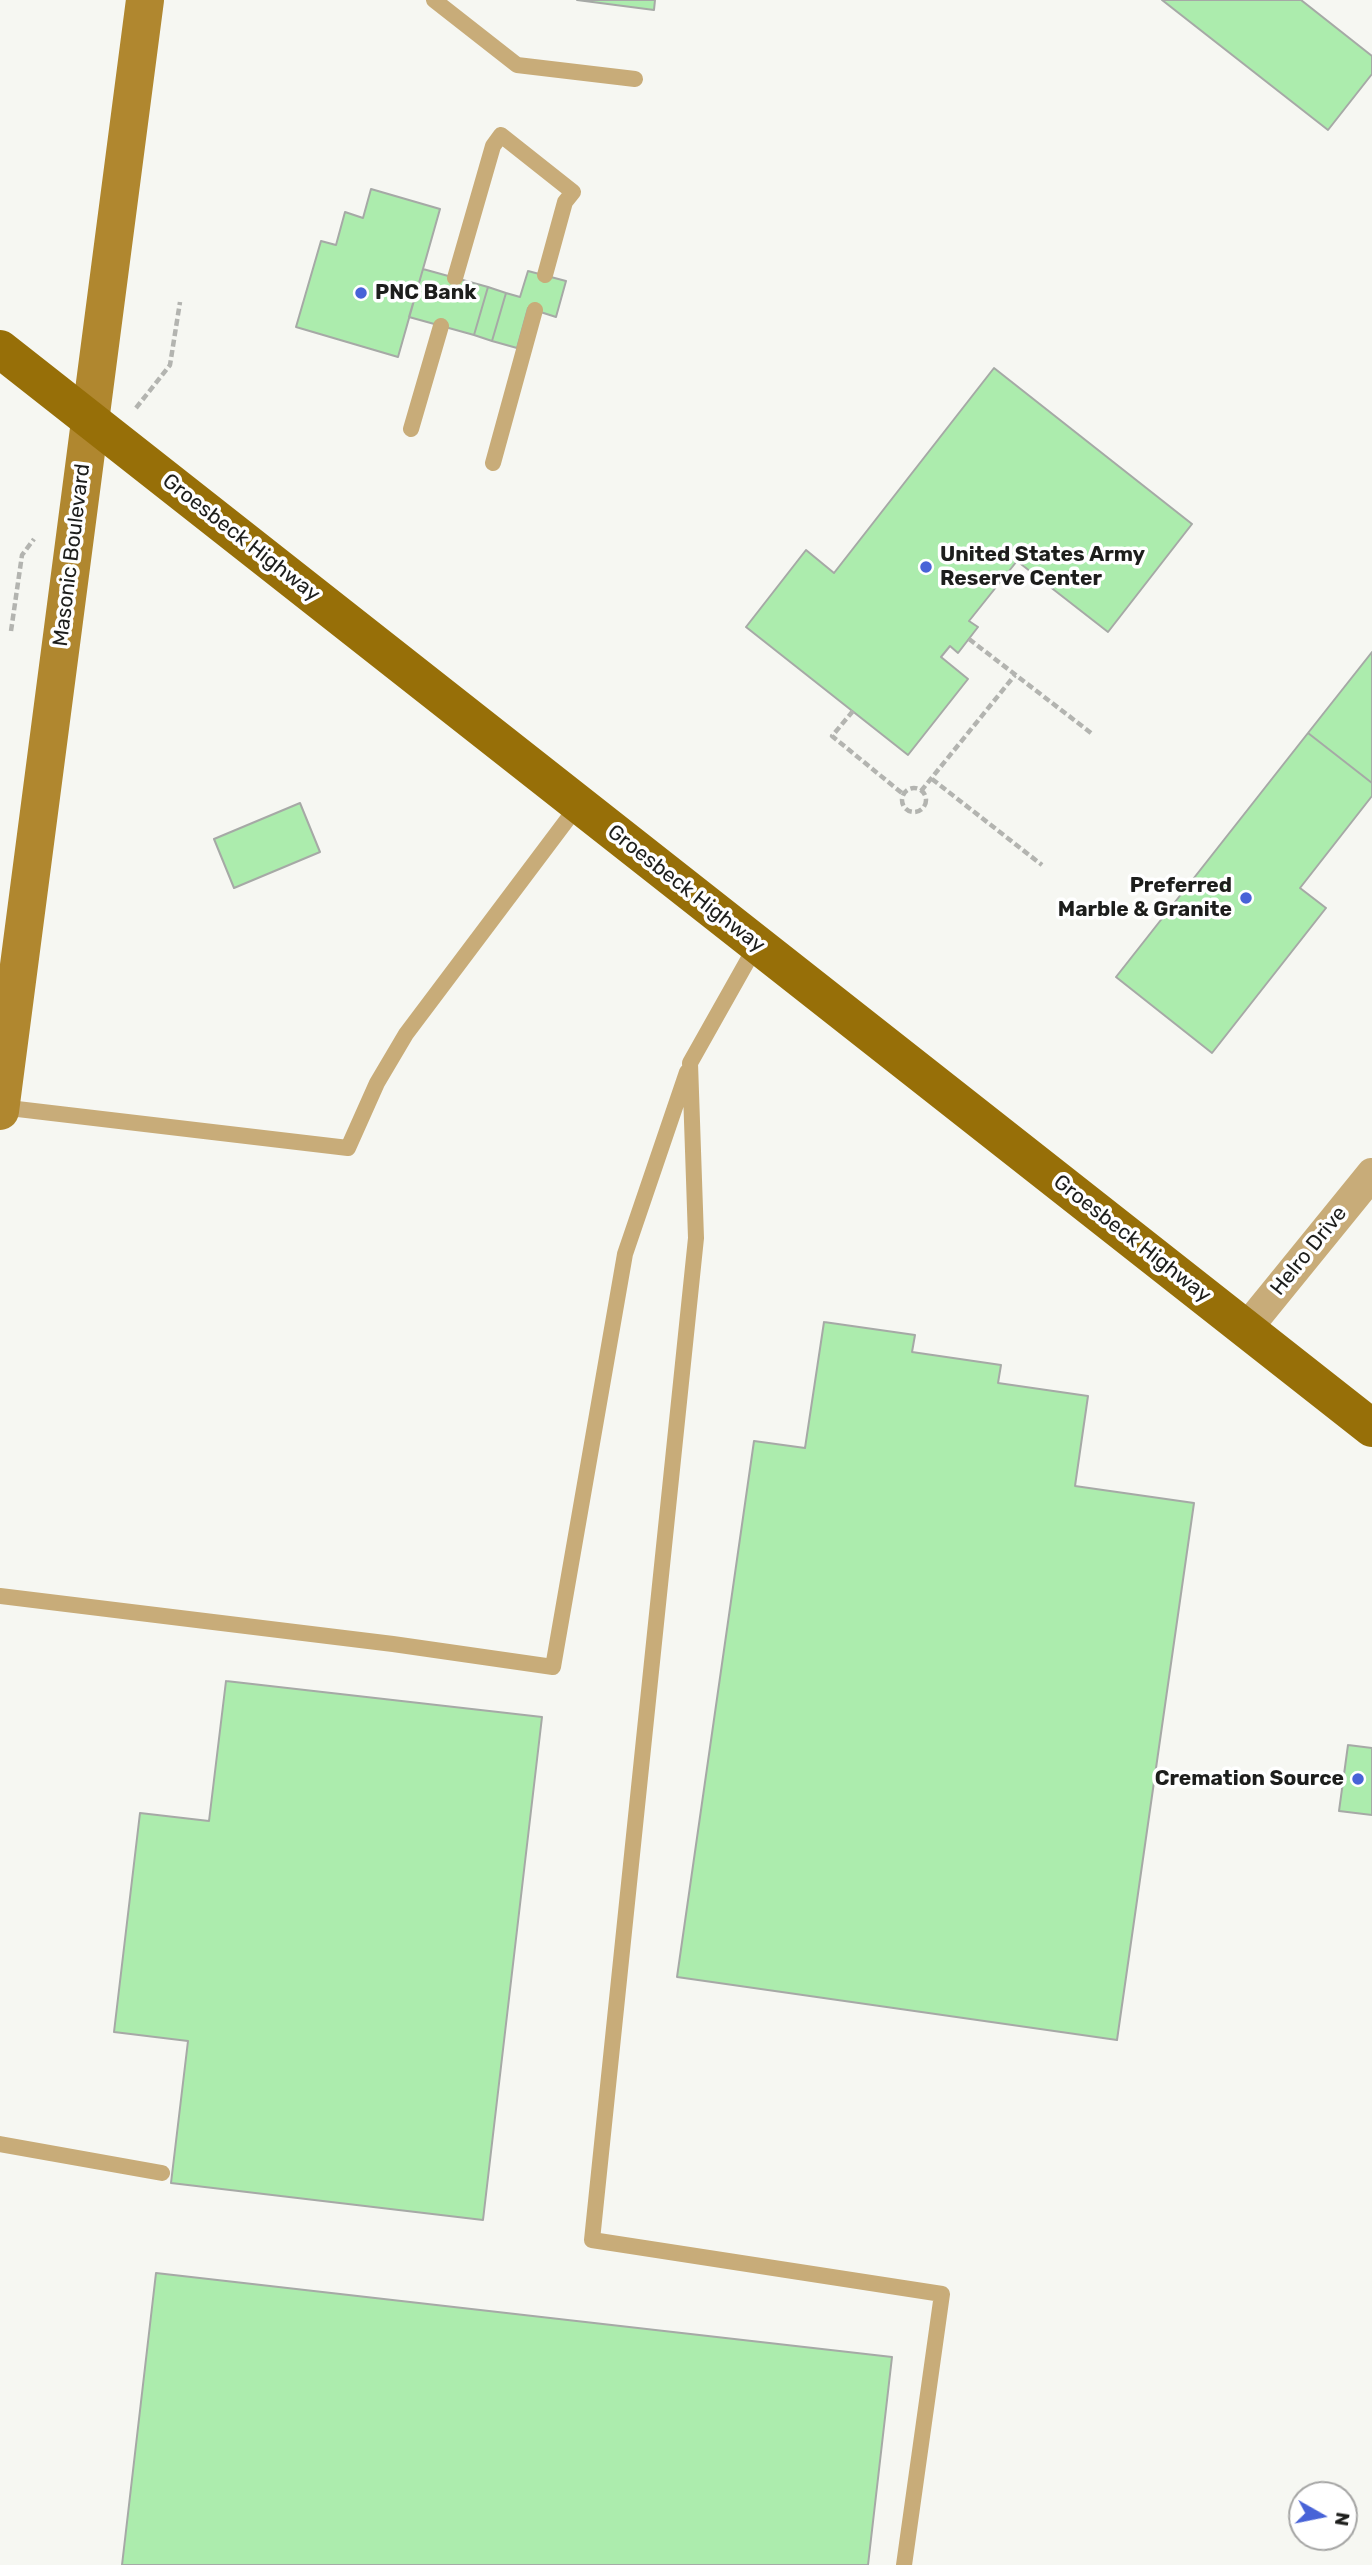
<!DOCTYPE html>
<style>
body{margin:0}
#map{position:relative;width:1372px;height:2565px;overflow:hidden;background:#f6f7f2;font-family:Rubik,sans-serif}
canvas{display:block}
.north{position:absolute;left:1288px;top:2481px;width:70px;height:70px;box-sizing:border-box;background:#fff;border:2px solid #a5a5a4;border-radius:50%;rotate:99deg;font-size:19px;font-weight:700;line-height:28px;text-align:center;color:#1d1e1c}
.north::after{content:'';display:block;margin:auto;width:24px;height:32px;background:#4863d7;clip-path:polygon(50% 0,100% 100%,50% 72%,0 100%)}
</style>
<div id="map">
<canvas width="1372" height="2565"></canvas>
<div class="north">N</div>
</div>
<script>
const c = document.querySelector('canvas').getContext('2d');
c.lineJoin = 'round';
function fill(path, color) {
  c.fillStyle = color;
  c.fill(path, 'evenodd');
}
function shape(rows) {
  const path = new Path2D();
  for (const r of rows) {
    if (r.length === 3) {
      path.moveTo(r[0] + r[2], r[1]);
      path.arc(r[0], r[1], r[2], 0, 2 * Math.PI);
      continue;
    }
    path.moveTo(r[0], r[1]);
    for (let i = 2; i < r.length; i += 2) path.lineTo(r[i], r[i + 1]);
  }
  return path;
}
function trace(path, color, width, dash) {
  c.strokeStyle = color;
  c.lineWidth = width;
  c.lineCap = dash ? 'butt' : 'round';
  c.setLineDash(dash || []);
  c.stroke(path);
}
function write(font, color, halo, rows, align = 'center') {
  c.font = font + ' Rubik,sans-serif';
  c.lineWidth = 7;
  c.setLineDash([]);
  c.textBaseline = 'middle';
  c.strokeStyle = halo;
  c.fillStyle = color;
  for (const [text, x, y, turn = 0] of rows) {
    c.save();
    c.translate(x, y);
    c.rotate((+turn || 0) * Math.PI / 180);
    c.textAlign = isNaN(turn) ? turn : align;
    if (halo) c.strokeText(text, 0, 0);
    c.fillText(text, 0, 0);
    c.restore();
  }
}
const building = shape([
 [577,0,655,0,654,10,577,0],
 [1162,0,1301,0,1372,56,1372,74,1328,130,1162,0],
 [371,189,440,209,398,357,296,327,321,241,336,245,345,212,363,218,371,189],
 [423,269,488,287,474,335,409,317,423,269],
 [528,271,566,281,556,317,528,308,517,348,492,341,506,293,520,297,528,271],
 [488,287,506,293,492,341,474,335,488,287],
 [994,368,1192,524,1108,632,1017,561,969,621,978,627,958,653,950,646,941,657,968,679,908,755,746,627,806,550,834,573,994,368],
 [1372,652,1372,783,1308,733,1372,652],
 [1308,733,1372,783,1372,796,1300,888,1326,908,1212,1053,1116,977,1308,733],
 [300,803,320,852,234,888,214,839,300,803],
 [824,1322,915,1335,912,1352,1001,1365,998,1383,1088,1396,1075,1486,1194,1503,1117,2040,677,1977,754,1441,805,1448,824,1322],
 [226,1681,542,1717,483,2220,171,2183,188,2041,114,2032,140,1813,209,1821,226,1681],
 [1348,1745,1372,1748,1372,1815,1339,1811,1348,1745],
 [156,2273,892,2357,868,2565,122,2565,156,2273]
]);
const path = shape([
 [136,408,170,365,180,302],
 [11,631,22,555,34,539],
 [969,639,1091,733],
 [853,711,832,736,903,794],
 [932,779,1042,865],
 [914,800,12],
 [921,791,1015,675]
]);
const lane = shape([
 [434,0,517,65,635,79],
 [455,278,493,146,501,135,573,192,565,202,545,275],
 [411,429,441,326],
 [493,463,535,310],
 [757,944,690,1063,696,1238,592,2240,942,2294,904,2565],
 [0,1107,348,1148,377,1083,406,1034,579,804],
 [0,1596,393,1644,553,1667,625,1254,687,1072],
 [0,2144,162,2173]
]);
const street = shape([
 [1246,1329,1372,1174]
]);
const secondary = shape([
 [0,1111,145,0]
]);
const primary = shape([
 [0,349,1372,1428]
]);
const markers = [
 [361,293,7,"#4863d7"],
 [926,567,7,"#4863d7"],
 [1246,898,7,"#4863d7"],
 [1358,1779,7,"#4863d7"]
];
const poiNames = [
 ["PNC Bank",375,293],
 ["United States Army",940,555],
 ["Reserve Center",940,579],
 ["Preferred",1232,886,"right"],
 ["Marble & Granite",1232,910,"right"],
 ["Cremation Source",1344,1779,"right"]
];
const streetNames = [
 ["Groesbeck Highway",241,538,38],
 ["Masonic Boulevard",72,555,-83],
 ["Groesbeck Highway",686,889,38],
 ["Groesbeck Highway",1132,1239,38],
 ["Helro Drive",1309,1251,-51]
];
fill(building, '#acecad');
trace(building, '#a6a9a6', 2);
trace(path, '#b3b4b0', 4.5, [7, 3.5]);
trace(lane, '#c8ac79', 16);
trace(street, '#c8ac79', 32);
trace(secondary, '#b0872f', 38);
trace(primary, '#976f08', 38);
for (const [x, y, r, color] of markers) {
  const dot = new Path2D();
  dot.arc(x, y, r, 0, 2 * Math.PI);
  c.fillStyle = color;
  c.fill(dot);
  trace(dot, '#fff', 2.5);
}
write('bold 21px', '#1d1e1c', '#fff', poiNames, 'left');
write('21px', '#1d1e1c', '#fff', streetNames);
</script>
